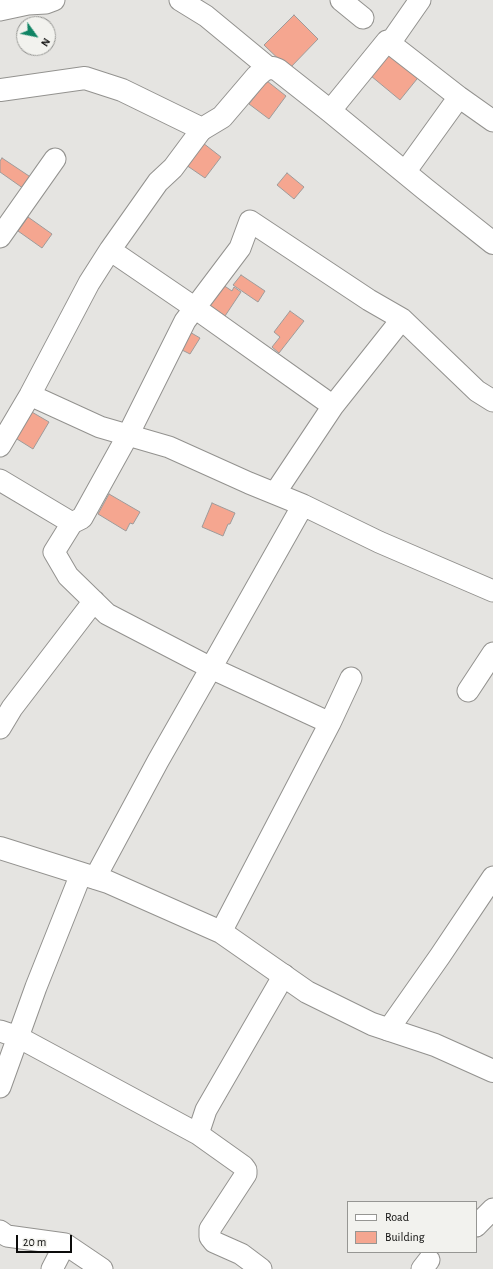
<!DOCTYPE html>
<style>
body{margin:0}
#map{position:relative;width:493px;height:1269px;overflow:hidden;background:#e5e4e1;font-family:"Alegreya Sans",sans-serif}
canvas{display:block}
.legend{position:absolute;left:347px;top:1201px;width:130px;height:52px;box-sizing:border-box;background:#f2f2ee;border:1px solid #969693;margin:0;padding:5px 7px;list-style:none;font-size:12px;color:#0c0c0b}
.legend li{display:flex;align-items:center;gap:8px;height:20px}
.legend b{width:20px;border:1px solid #969693}
.north{position:absolute;left:16px;top:16px;width:40px;height:40px;box-sizing:border-box;background:#f2f2ee;border:1px solid #969693;border-radius:50%;rotate:123deg;font-size:11px;font-weight:700;line-height:16px;text-align:center;color:#0c0c0b}
.north::after{content:'';display:block;margin:auto;width:14px;height:18px;background:#108464;clip-path:polygon(50% 0,100% 100%,50% 72%,0 100%)}
.scale{position:absolute;left:16px;top:1235px;width:56px;height:18px;box-sizing:border-box;border:2px solid #0c0c0b;border-top:0;padding-left:5px;font-size:12px;line-height:14px;white-space:nowrap;color:#0c0c0b;-webkit-text-stroke:3px #f2f2ee;paint-order:stroke}
</style>
<div id="map">
<canvas width="493" height="1269"></canvas>
<ul class="legend">
<li><b style="height:5px;background:#fff"></b>Road</li>
<li><b style="height:11px;background:#f5a690"></b>Building</li>
</ul>
<div class="north">N</div>
<div class="scale">20 m</div>
</div>
<script>
const c = document.querySelector('canvas').getContext('2d');
c.lineJoin = 'round';
function fill(path, color) {
  c.fillStyle = color;
  c.fill(path, 'evenodd');
}
function shape(rows) {
  const path = new Path2D();
  for (const r of rows) {
    path.moveTo(r[0], r[1]);
    for (let i = 2; i < r.length; i += 2) path.lineTo(r[i], r[i + 1]);
  }
  return path;
}
function trace(path, color, width, dash) {
  c.strokeStyle = color;
  c.lineWidth = width;
  c.lineCap = dash ? 'butt' : 'round';
  c.setLineDash(dash || []);
  c.stroke(path);
}
const building = shape([
 [294,15,318,39,289,69,264,45,294,15],
 [392,51,421,74,400,100,371,76,392,51],
 [267,81,286,96,269,119,249,104,267,81],
 [203,143,221,157,205,178,186,165,203,143],
 [2,158,35,180,27,191,0,172,0,161,2,158],
 [287,173,304,187,294,199,277,185,287,173],
 [28,217,52,234,42,248,18,231,28,217],
 [241,275,265,291,258,302,233,285,241,275],
 [223,285,232,291,234,287,241,292,225,316,209,305,223,285],
 [290,311,304,321,279,353,272,347,280,337,274,332,290,311],
 [188,331,200,338,190,354,178,348,188,331],
 [25,408,49,422,33,449,9,434,25,408],
 [109,494,140,512,133,524,130,523,126,531,98,514,109,494],
 [212,503,235,513,230,524,228,524,223,536,202,527,212,503]
]);
const minor = shape([
 [24,0,28,4,46,3,54,0],
 [180,0,206,16,269,68],
 [341,0,363,18],
 [0,10,28,4],
 [390,43,420,0],
 [330,111,387,41,459,97,493,121],
 [405,172,459,97],
 [0,237,55,159],
 [110,250,195,308,333,406],
 [30,395,100,427,169,447,249,483,303,505,379,542,493,591],
 [0,446,30,395,89,283,110,250,158,182,173,168,202,129],
 [0,480,72,523,82,518,128,435,185,321,240,248,250,221,369,300,402,319,477,391,493,401],
 [275,493,333,406,402,319],
 [303,505,211,668,330,723],
 [72,523,54,552,68,576,107,614,211,668,158,761,95,878],
 [468,691,493,653],
 [0,728,12,708,94,601],
 [221,932,330,723,351,678],
 [388,1030,440,956,493,877],
 [0,1031,18,1037,198,1134],
 [0,1087,36,987,81,874],
 [476,1226,493,1209],
 [0,1231,7,1236,65,1244,102,1269],
 [52,1269,65,1244],
 [261,1269,241,1254,214,1242,210,1237,210,1229,246,1174,246,1170,243,1166,198,1134,206,1110,284,975],
 [422,1269,429,1260]
]);
const tertiary = shape([
 [0,90,85,78,122,90,202,129,222,117,257,76,264,70,269,68,273,68,278,70,330,111,425,189,493,243],
 [0,848,108,882,221,932,307,992,372,1024,435,1045,493,1071]
]);
fill(building, '#f5a690');
trace(building, '#9e9b9a', 1);
trace(minor, '#93928f', 23);
trace(tertiary, '#93928f', 24);
trace(minor, '#fff', 21);
trace(tertiary, '#fff', 22);
</script>
